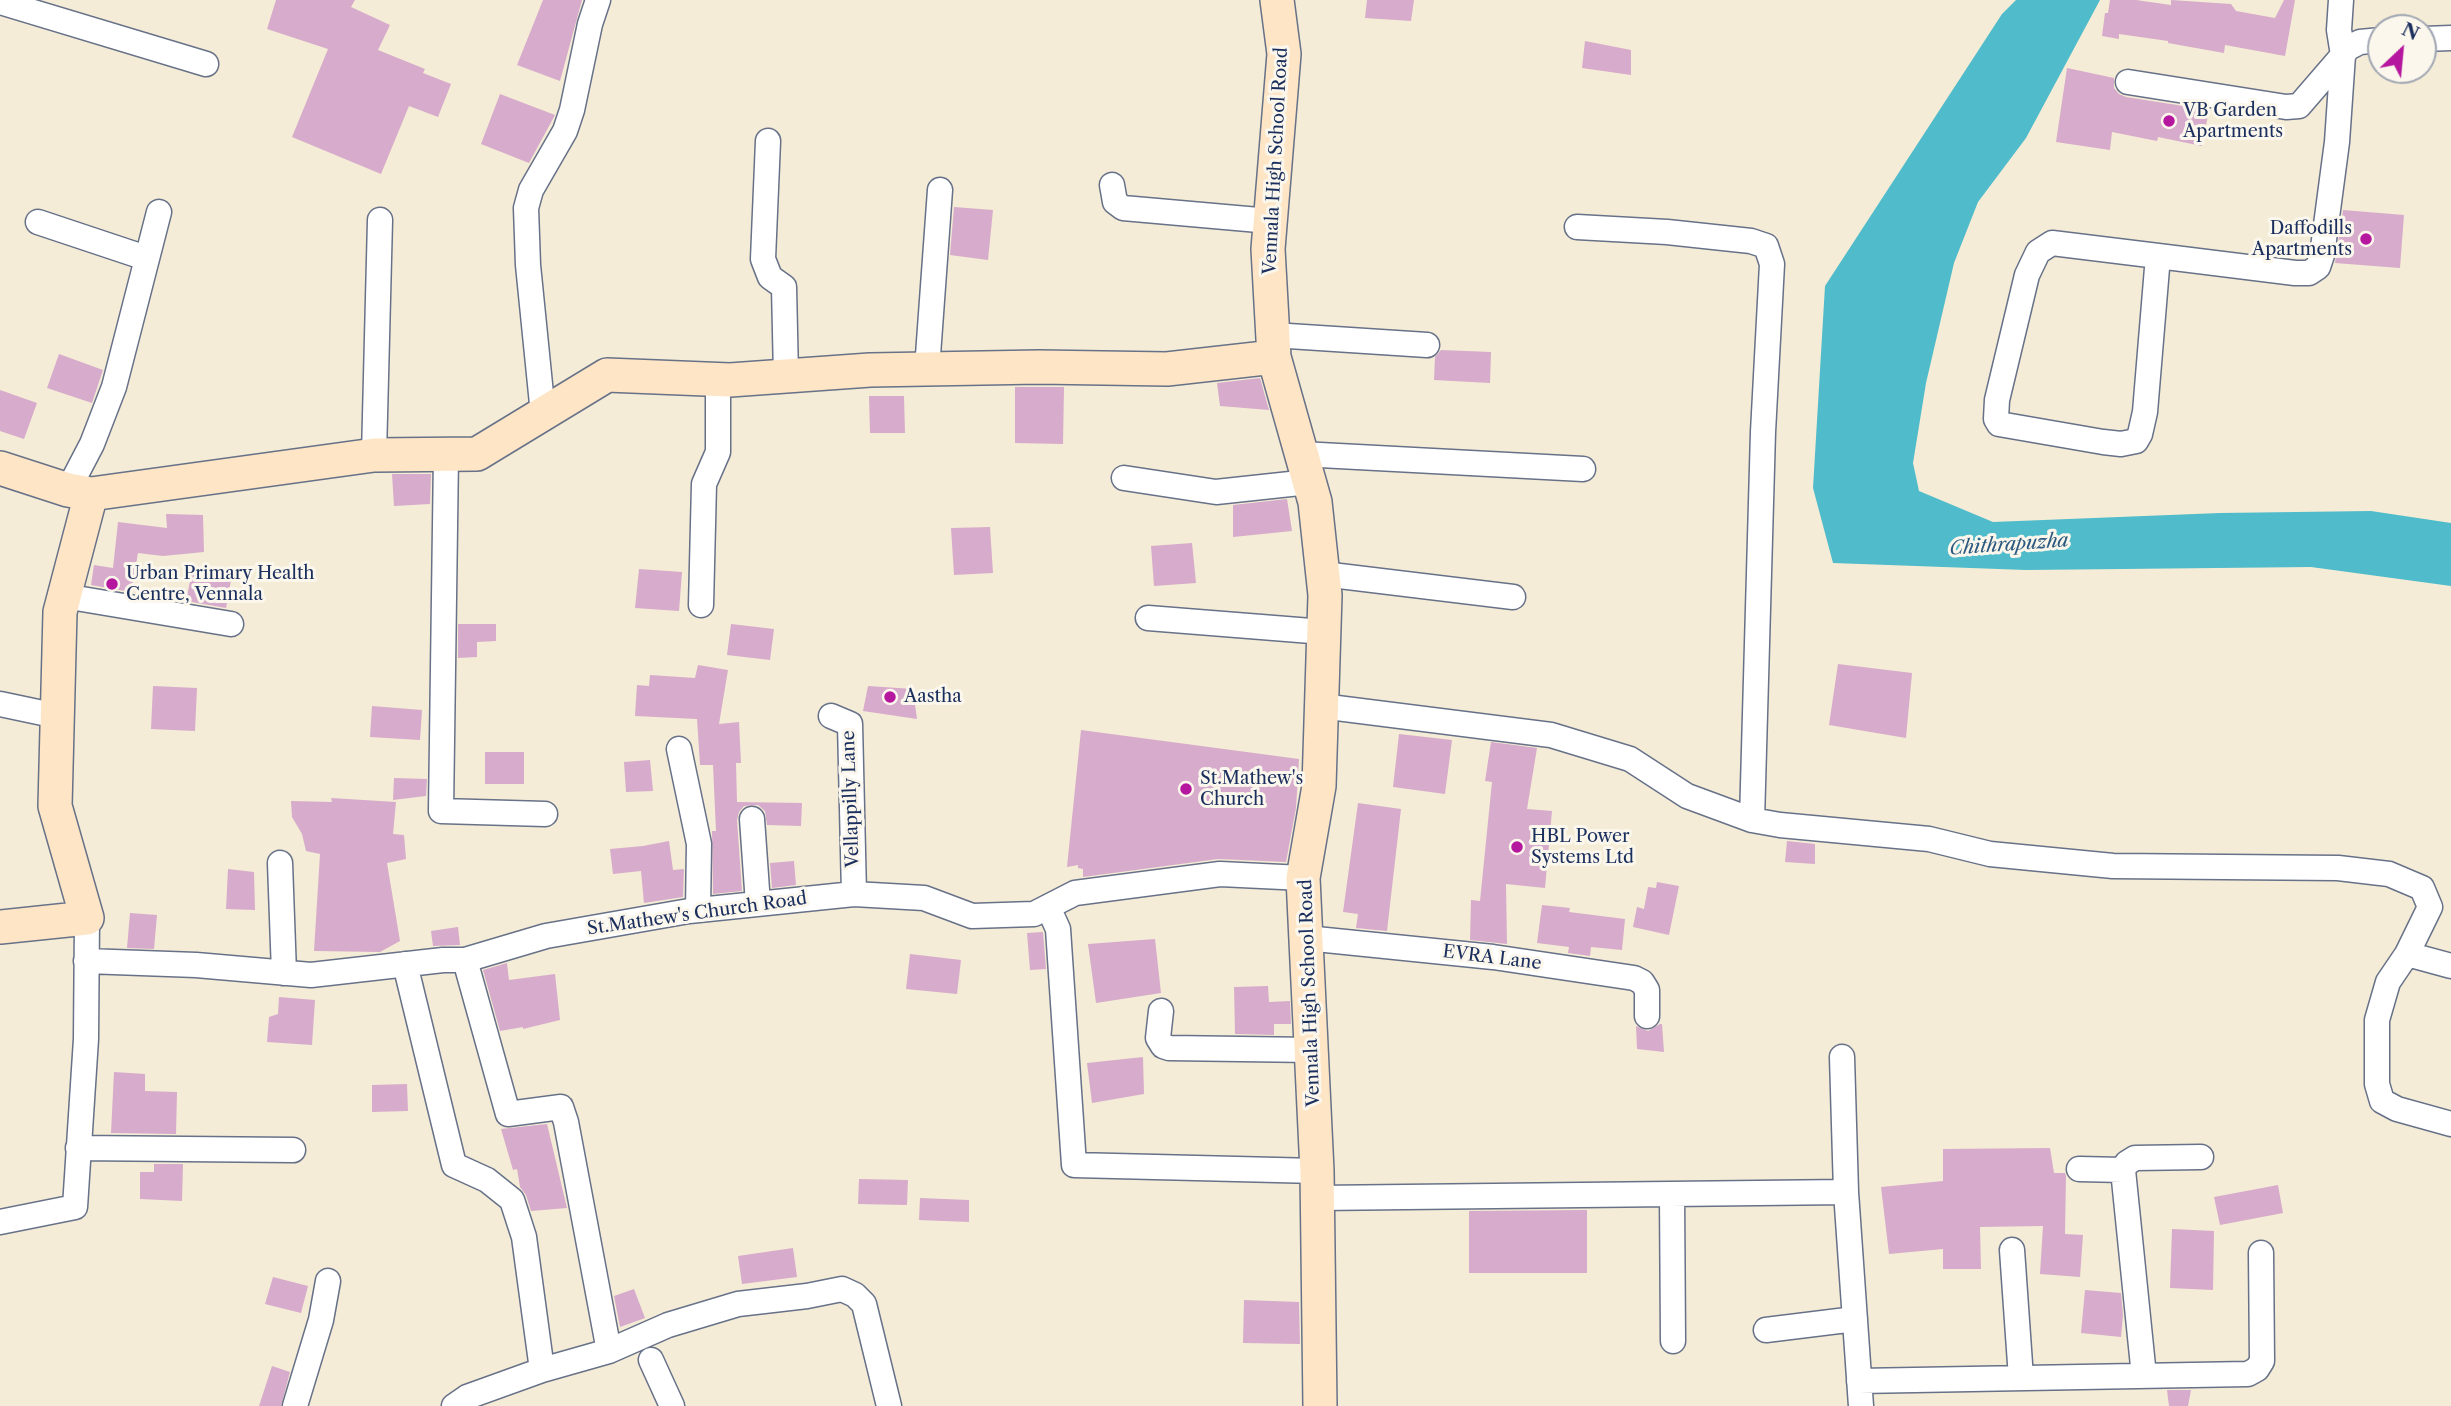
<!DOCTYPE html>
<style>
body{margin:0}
#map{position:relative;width:2451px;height:1406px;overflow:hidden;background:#f4ecd6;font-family:"Libre Caslon Text",serif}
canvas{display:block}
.north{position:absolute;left:2367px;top:14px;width:70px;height:70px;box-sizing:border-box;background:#fbf7ec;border:2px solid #a1a7b3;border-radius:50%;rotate:26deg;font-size:19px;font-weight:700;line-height:28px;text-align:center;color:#1b2f5e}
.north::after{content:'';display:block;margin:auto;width:24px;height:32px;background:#b5179e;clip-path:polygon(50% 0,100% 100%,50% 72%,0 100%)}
</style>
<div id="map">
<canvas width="2451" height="1406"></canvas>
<div class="north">N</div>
</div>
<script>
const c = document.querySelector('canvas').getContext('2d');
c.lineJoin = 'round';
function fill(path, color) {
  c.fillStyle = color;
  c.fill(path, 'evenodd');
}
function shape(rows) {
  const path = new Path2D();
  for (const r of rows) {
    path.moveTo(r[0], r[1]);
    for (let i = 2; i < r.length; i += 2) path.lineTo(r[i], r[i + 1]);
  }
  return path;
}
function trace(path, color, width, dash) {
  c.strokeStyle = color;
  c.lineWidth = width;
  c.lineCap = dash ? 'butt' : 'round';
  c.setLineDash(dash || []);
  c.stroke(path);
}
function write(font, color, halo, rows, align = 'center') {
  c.font = font + ' "Libre Caslon Text",serif';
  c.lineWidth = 6;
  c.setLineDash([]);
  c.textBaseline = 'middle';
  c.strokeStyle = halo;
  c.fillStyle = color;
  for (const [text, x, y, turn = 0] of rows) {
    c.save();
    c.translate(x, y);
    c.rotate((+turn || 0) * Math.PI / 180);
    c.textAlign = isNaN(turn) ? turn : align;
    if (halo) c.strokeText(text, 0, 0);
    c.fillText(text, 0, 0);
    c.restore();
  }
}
const water = shape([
 [2016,0,2100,0,2026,138,1978,202,1954,263,1926,383,1913,463,1919,491,1993,522,2220,513,2371,511,2451,523,2451,586,2311,567,2026,570,1833,563,1813,488,1825,286,2002,14]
]);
const building = shape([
 [276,0,355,0,351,7,390,25,378,50,425,69,423,73,451,84,438,117,409,106,381,174,292,137,328,49,267,29],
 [543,0,582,0,560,81,517,65],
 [1367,0,1414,0,1411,21,1365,18],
 [2110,0,2136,0,2171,5,2171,0,2231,4,2236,11,2275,18,2284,0,2295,0,2285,56,2225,45,2224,53,2168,43,2168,41,2119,34,2119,39,2102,36,2105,13,2108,13],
 [1585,41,1631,50,1631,75,1582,68],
 [2067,68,2114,78,2114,88,2119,94,2126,97,2209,110,2202,146,2158,137,2157,141,2112,132,2110,150,2056,142],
 [500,94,555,115,529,163,481,144],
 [954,207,993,210,988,260,950,255],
 [2343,210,2404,215,2400,268,2335,263],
 [1441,350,1491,352,1490,383,1434,380,1435,357],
 [59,354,103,370,92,403,47,388],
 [1260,378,1269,410,1220,406,1217,383],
 [1015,387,1064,387,1063,444,1015,443],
 [0,390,37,403,24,439,0,431],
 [869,396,904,396,905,433,870,433],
 [392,474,431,474,430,504,394,506],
 [1287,499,1292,531,1233,537,1233,505],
 [166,514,203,515,204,552,163,556,138,553,131,592,91,585,94,565,113,568,118,522,167,528],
 [990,527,993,573,954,575,951,528],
 [1192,543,1196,583,1154,586,1151,546],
 [639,569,682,572,679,611,635,608],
 [192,572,231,580,226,608,186,601],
 [458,624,496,624,496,641,477,642,477,657,458,658],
 [731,624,774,629,770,660,727,655],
 [1838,664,1912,673,1906,738,1829,725],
 [698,665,728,670,719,724,739,722,741,763,736,763,737,802,802,803,801,826,767,825,765,811,758,805,744,806,739,812,737,820,742,891,713,894,712,831,716,831,713,765,700,765,697,719,635,716,637,685,649,686,650,675,695,678],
 [153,686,197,688,195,731,151,729],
 [868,686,913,689,917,719,863,711],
 [372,706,422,710,420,740,370,737],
 [1081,730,1299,759,1296,808,1286,862,1218,859,1083,877,1083,869,1078,868,1078,865,1067,867],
 [1399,734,1452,740,1445,794,1393,787],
 [1491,742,1537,748,1527,809,1552,811,1545,888,1506,884,1507,944,1470,940,1471,900,1480,901,1492,782,1485,781],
 [485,752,524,752,524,784,485,784],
 [650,760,653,791,626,792,624,762],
 [394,778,427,779,426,796,393,800],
 [331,798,396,802,393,834,404,835,406,859,387,863,400,941,380,952,314,951,320,854,306,851,302,834,292,817,291,801,332,802],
 [1358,803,1401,809,1387,931,1356,928,1358,914,1343,912],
 [669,841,673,870,684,869,683,897,644,903,641,871,613,874,610,849,643,846],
 [1787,841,1815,844,1815,864,1785,862],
 [794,861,796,885,772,888,770,863],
 [228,869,254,872,255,910,226,909],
 [1657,882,1679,886,1669,935,1633,927,1637,907,1644,909,1648,887,1656,888],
 [1542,905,1570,908,1569,912,1625,919,1622,950,1591,947,1590,956,1568,953,1569,947,1537,943],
 [130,913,157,915,154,949,127,948],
 [458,927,460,945,433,946,431,931],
 [1043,932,1046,969,1030,970,1027,933],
 [1155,939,1161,993,1096,1003,1088,944],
 [910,954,961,960,957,994,906,989],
 [507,963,509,980,555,974,560,1020,523,1029,523,1027,500,1031,483,970],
 [1268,986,1269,1002,1290,1001,1291,1024,1274,1024,1274,1035,1235,1034,1234,987],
 [279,997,315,1000,312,1045,267,1042,269,1017,278,1014],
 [1660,1024,1662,1024,1664,1052,1637,1049,1636,1026,1648,1031],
 [1143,1057,1144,1094,1092,1103,1087,1063],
 [114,1072,145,1074,145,1091,177,1092,176,1134,111,1133],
 [407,1084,408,1111,372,1112,372,1085],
 [547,1124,567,1208,531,1211,526,1195,520,1187,517,1169,513,1170,501,1129],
 [2050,1148,2054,1173,2065,1173,2066,1176,2065,1234,2083,1235,2080,1277,2040,1274,2043,1226,1980,1227,1981,1269,1943,1269,1943,1249,1889,1254,1881,1187,1943,1181,1943,1149],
 [154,1164,183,1164,182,1201,140,1199,140,1172,154,1172],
 [859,1179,908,1180,907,1205,858,1204],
 [2278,1185,2283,1213,2220,1225,2214,1197],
 [920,1198,969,1200,969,1222,919,1220],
 [1587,1210,1587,1273,1469,1273,1469,1211],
 [2172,1229,2214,1231,2213,1290,2170,1288],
 [793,1248,797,1277,742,1284,738,1256],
 [273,1277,308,1286,301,1313,265,1304],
 [634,1289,645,1318,620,1327,614,1296],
 [2085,1290,2121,1293,2123,1315,2121,1337,2081,1333],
 [1244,1300,1299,1302,1300,1344,1243,1343],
 [272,1366,290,1372,281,1406,259,1406],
 [2167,1390,2191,1390,2188,1406,2169,1406]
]);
const street = shape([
 [0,2,206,64],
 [2423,39,2451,38],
 [2128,82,2286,107,2299,106,2343,55,2339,30,2341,0],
 [768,141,763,259,770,277,784,287,786,376],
 [1112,185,1115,202,1123,208,1270,221],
 [38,222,146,258],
 [1577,227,1667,232,1751,241,1766,246,1772,264,1763,432,1752,820],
 [2158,256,2052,243,2038,252,2027,275,1997,400,1996,419,1999,424,2103,442,2121,444,2136,441,2140,434,2145,412,2158,256,2295,273,2309,273,2318,267,2322,255,2337,142,2343,55,2348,48,2360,42,2381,40],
 [1273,335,1427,345],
 [927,369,940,190],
 [543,414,528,265,526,208,531,190,565,131,572,110,590,24,598,0],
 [1301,454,1583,469],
 [374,455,380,220],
 [446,455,441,811,545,814],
 [1124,478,1216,492,1309,482],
 [68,490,92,444,114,387,159,212],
 [1323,574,1513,597],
 [64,596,231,624],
 [701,605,704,484,718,452,718,380],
 [1148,618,1324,632],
 [0,704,57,716],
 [1321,706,1551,735,1630,759,1687,796,1752,820,1780,825,1929,839,1990,854,2113,866,2338,868,2389,874,2422,888,2430,907,2407,954],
 [831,716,850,724,854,894],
 [679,749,699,844,698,910],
 [752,819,758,904],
 [280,863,284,973],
 [1048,907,1058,929,1074,1165,1317,1171],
 [1306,938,1493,957,1634,978,1642,982,1647,990,1647,1016],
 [465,960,508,1114,561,1107,566,1122,609,1351],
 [86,961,196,965,311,975,443,960,465,960,546,936,689,911,854,894,924,898,972,916,1034,914,1075,893,1220,874,1303,878],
 [405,964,454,1165,487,1180,512,1200,524,1237,542,1370],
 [2451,966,2407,954,2388,982,2377,1020,2377,1084,2382,1101,2397,1109,2451,1124],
 [1161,1011,1158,1038,1163,1046,1169,1048,1312,1050],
 [1842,1057,1846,1192,1861,1406],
 [78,1148,293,1150],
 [2079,1169,2123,1170],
 [1672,1194,1673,1341],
 [1318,1198,1846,1192],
 [0,1222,75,1207,86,1039,87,918],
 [2012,1250,2021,1378],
 [1766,1330,1855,1319],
 [651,1360,672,1406],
 [2144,1376,2123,1170,2127,1163,2135,1158,2201,1157],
 [1859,1381,2248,1374,2257,1369,2262,1361,2261,1253],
 [295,1406,321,1320,328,1281],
 [454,1406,467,1397,542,1370,609,1351,668,1325,738,1304,807,1296,842,1289,855,1295,864,1304,889,1406]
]);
const secondary = shape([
 [1277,0,1284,54,1268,249,1274,357,1315,502,1325,595,1319,786,1303,878,1317,1171,1320,1406],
 [0,468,68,490,91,494,374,455,477,454,607,375,730,380,870,370,1039,367,1167,369,1274,357],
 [0,927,87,918,55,806,60,612,91,494]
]);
const markers = [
 [2169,121,7,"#b5179e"],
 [2366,239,7,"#b5179e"],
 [112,584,7,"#b5179e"],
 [890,697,7,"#b5179e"],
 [1186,789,7,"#b5179e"],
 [1517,847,7,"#b5179e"]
];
const poiNames = [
 ["VB Garden",2183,111],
 ["Apartments",2183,132],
 ["Daffodills",2352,229,"right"],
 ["Apartments",2352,250,"right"],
 ["Urban Primary Health",126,574],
 ["Centre, Vennala",126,595],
 ["Aastha",904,697],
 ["St.Mathew's",1200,779],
 ["Church",1200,800],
 ["HBL Power",1531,837],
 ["Systems Ltd",1531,858]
];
const streetNames = [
 ["Vennala High School Road",1276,161,-87],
 ["Vellappilly Lane",851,799,-92],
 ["St.Mathew's Church Road",697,914,-8],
 ["EVRA Lane",1492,958,7],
 ["Vennala High School Road",1310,993,-92]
];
const waterNames = [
 ["Chithrapuzha",2009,545,-4]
];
fill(water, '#4fbbcb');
fill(building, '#d7abcb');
trace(street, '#677188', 27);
trace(secondary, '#677188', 36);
trace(street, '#fff', 24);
trace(secondary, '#fde5c5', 33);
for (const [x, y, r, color] of markers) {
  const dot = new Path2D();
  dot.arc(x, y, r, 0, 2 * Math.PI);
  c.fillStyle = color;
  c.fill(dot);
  trace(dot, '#fbf7ec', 2.5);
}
write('18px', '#1b2f5e', '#fbf7ec', poiNames, 'left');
write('18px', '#1b2f5e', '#fbf7ec', streetNames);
write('italic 19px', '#2b597f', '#fbf7ec', waterNames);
</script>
